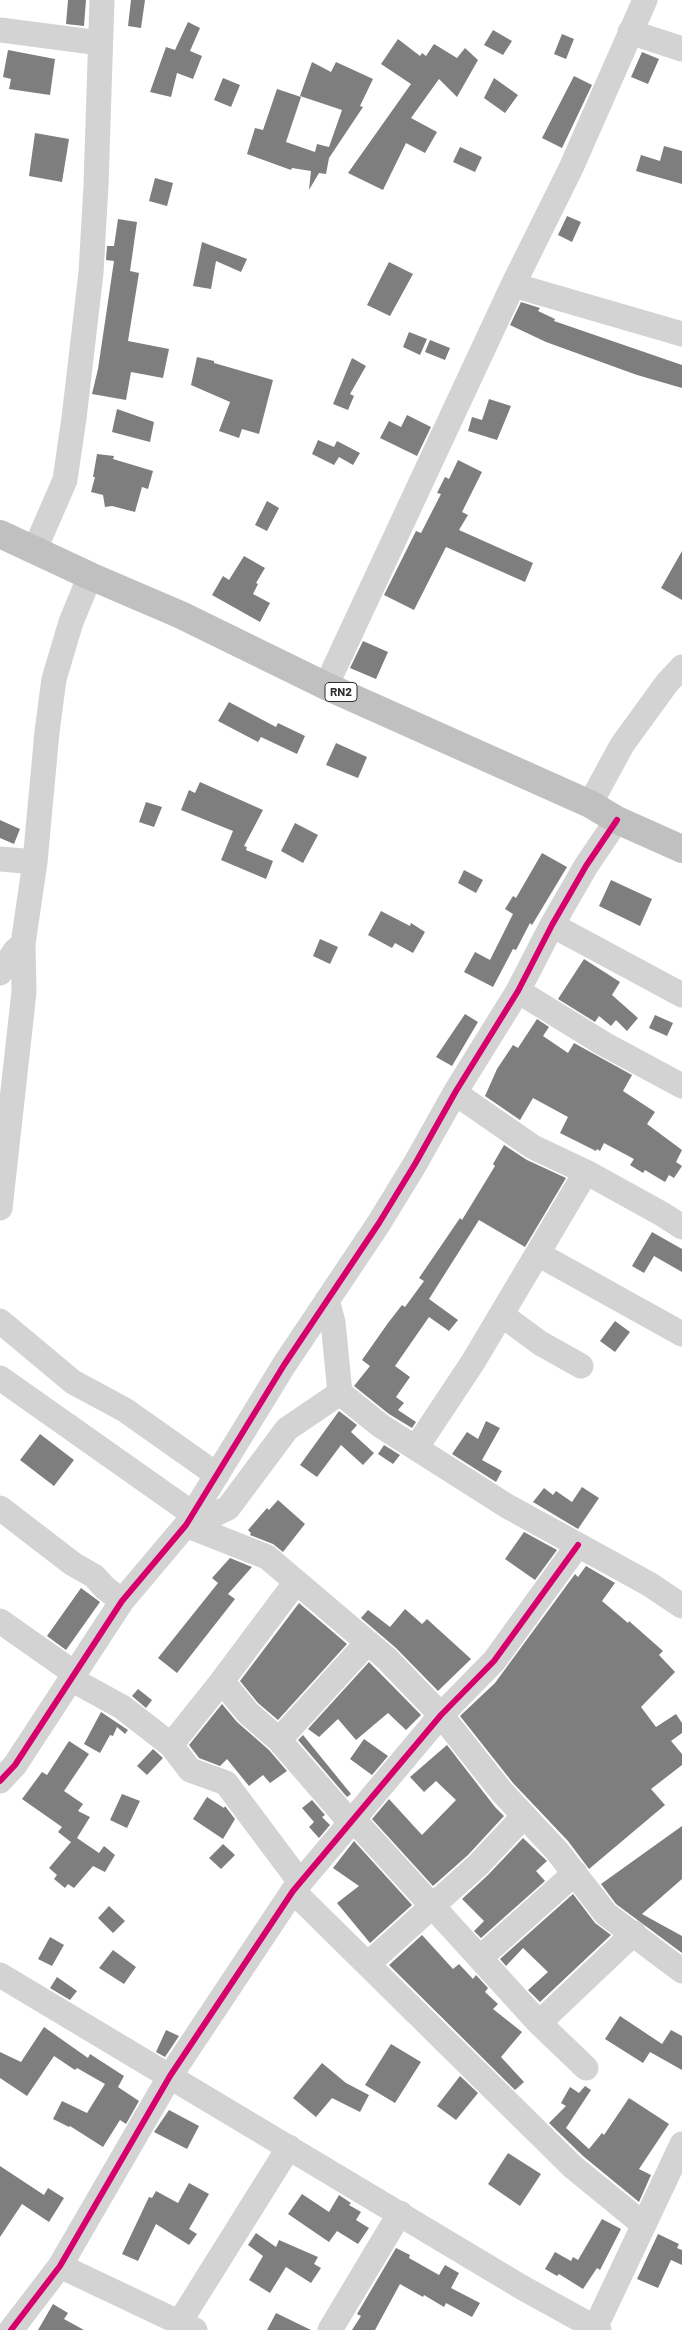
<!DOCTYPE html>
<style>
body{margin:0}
canvas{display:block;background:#fff}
</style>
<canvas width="682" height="2330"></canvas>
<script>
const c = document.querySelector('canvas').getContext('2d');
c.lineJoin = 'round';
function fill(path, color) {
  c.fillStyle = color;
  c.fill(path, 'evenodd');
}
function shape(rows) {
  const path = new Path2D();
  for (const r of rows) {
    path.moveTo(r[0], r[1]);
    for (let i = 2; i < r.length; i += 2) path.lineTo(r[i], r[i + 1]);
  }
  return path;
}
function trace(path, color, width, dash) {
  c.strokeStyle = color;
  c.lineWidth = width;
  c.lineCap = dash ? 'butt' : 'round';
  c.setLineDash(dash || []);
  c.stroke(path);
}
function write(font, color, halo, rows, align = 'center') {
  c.font = font + ' Barlow,sans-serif';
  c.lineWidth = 5;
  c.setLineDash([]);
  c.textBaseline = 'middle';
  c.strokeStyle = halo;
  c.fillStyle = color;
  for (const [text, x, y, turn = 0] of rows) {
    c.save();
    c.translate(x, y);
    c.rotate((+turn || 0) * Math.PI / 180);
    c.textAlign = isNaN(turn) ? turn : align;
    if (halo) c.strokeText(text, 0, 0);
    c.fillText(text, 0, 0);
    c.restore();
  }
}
const building = shape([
 [68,0,86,0,84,26,66,24],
 [131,0,145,0,141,28,128,26],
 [188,22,200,28,190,51,202,56,193,79,177,73,171,97,150,92,166,47,175,50],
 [493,30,512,41,503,55,484,45],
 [562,34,574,39,566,59,554,54],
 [398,39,420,56,422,53,426,56,434,44,457,58,465,48,478,60,457,97,439,79,411,118,437,132,425,153,406,143,383,190,348,173,411,84,381,64],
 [8,50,55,59,50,95,9,89,11,79,3,77],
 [642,52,659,59,648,84,631,77],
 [312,62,331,72,336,62,373,79,360,106,363,107,329,158,326,174,319,173,309,190,311,171,292,168,291,170,247,154,255,128,263,130,277,89,301,97,286,142,315,152,317,144,329,147,342,110,300,96],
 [574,76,592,85,562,148,542,138],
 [223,78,240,85,231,107,214,100],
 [494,78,518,95,505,113,484,98],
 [35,133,69,139,62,182,29,176],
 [664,146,682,151,682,184,636,171,641,155,660,161],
 [460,147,482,157,475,172,453,162],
 [155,178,173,183,167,206,149,201],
 [567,216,581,222,572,242,558,235],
 [118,219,137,222,130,271,139,273,128,341,169,349,163,378,131,372,126,400,92,394,98,369,114,261,106,260,107,246,114,246],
 [202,242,247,259,241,272,216,261,211,289,193,286],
 [389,262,413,274,390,316,367,305],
 [521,302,540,308,538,311,555,319,554,321,682,365,682,388,637,375,546,342,510,325],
 [409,332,427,339,420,355,403,347],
 [430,340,450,348,445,360,425,352],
 [197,357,214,361,214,363,273,380,259,434,242,429,239,438,219,431,230,402,191,385],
 [352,358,366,366,350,394,354,396,348,410,333,404],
 [489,399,511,406,497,440,468,431,472,417,482,420],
 [117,409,154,422,150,442,112,432],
 [407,415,431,427,417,456,380,438,389,421,401,427],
 [318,440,334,447,337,441,360,453,353,465,339,457,334,465,312,454],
 [97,454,114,456,113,459,153,471,148,489,142,487,135,512,112,506,105,507,103,495,91,492,95,477,93,477],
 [458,460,482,472,462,512,468,515,459,530,533,563,525,582,446,547,414,610,384,595,416,531,421,533,441,494,437,493,445,477,449,479],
 [267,501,279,508,267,531,255,525],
 [682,551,682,600,661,588],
 [244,556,265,568,256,583,258,584,253,594,270,603,260,622,212,595,223,576,229,580],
 [363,641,388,652,376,679,350,668],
 [229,702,276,727,278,723,305,736,297,754,261,737,258,742,218,721],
 [336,743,367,757,358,778,326,765],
 [200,782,263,810,244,846,247,847,246,850,273,861,266,879,221,860,233,831,181,810,189,790,195,793],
 [146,802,162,807,154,827,139,822],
 [0,820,20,829,14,844,0,838],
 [295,823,318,835,303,863,281,851],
 [542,853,567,867,532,925,530,923,516,950,513,949,493,987,464,972,475,952,490,960,513,914,505,909,513,896,516,898],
 [464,870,483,880,476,893,458,883],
 [611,880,652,899,640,926,599,906],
 [381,911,410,926,411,923,425,932,413,953,395,943,392,948,368,935],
 [320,939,338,947,330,964,313,956],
 [584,959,620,982,612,995,638,1018,627,1031,616,1020,611,1026,599,1016,595,1022,558,999],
 [465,1014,478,1022,452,1066,436,1057],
 [655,1015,673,1023,667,1036,649,1028],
 [537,1019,549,1027,543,1036,568,1053,574,1043,632,1075,623,1091,655,1112,647,1124,682,1150,676,1162,682,1166,674,1178,669,1175,665,1182,645,1170,643,1173,630,1165,634,1159,604,1143,600,1151,597,1149,596,1151,560,1133,568,1117,533,1098,520,1120,485,1096,497,1069,513,1045,518,1048],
 [504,1145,527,1160,566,1178,525,1247,479,1220,429,1299,458,1320,449,1331,429,1317,395,1366,410,1377,396,1397,404,1403,398,1410,416,1422,412,1428,389,1414,354,1386,370,1366,362,1360,388,1323,402,1305,405,1307,424,1281,419,1278,460,1218,462,1220,495,1166,493,1164],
 [652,1232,682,1249,682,1272,654,1256,644,1273,632,1266],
 [615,1321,630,1332,615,1352,600,1341],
 [339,1411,357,1425,351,1432,374,1453,363,1465,341,1445,317,1477,300,1465],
 [486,1421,500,1428,482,1460,502,1471,496,1482,452,1454,467,1432,478,1439],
 [40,1434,74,1460,54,1486,20,1460],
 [384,1445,400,1455,393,1464,378,1454],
 [582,1487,599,1498,578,1529,533,1502,544,1488,553,1495,556,1491,572,1502],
 [278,1500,305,1524,283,1552,273,1544,250,1535,251,1533,248,1530,267,1508,269,1510],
 [524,1532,557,1550,535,1580,505,1559],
 [230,1558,252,1567,228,1594,235,1599,177,1673,158,1658,218,1583,212,1578],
 [586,1566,615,1583,602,1601,628,1623,629,1621,663,1651,659,1655,675,1672,641,1707,656,1727,676,1714,682,1723,682,1733,671,1741,682,1754,682,1765,651,1789,665,1805,589,1869,568,1841,513,1783,460,1716,495,1683,575,1574,578,1577],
 [81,1588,100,1602,66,1650,47,1636],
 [299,1603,347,1644,278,1720,258,1703,240,1681],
 [405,1609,422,1624,427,1619,471,1659,438,1691,396,1648,361,1618,368,1610,390,1627],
 [369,1662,421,1715,406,1730,388,1713,356,1740,338,1719,319,1737,308,1729],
 [138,1689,152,1700,146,1708,132,1696],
 [222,1704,237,1722,269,1750,287,1771,270,1783,263,1775,249,1786,227,1759,220,1766,199,1758,189,1745],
 [101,1712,128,1730,125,1734,117,1727,113,1736,110,1735,100,1753,84,1744],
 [303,1735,351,1794,347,1797,298,1740],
 [364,1739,388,1756,372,1775,350,1759],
 [69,1741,89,1754,64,1791,83,1804,78,1811,90,1817,77,1838,99,1853,104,1846,115,1855,105,1872,93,1866,74,1888,68,1884,65,1888,54,1879,57,1875,49,1868,71,1842,58,1832,62,1827,22,1799,42,1772,47,1775],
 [447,1745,495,1807,504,1816,468,1855,433,1886,372,1819,389,1799,422,1835,456,1800,436,1781,424,1792,410,1777],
 [153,1749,163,1758,147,1775,137,1766],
 [122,1794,140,1801,127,1828,110,1820],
 [207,1797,224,1808,225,1806,235,1819,223,1839,193,1819],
 [312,1800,325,1815,322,1817,330,1825,319,1838,309,1827,314,1822,302,1808],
 [682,1826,682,1879,642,1914,682,1936,682,1953,616,1904,601,1884],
 [523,1838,547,1861,536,1871,545,1881,481,1938,474,1931,484,1921,462,1899,488,1875],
 [354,1841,412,1905,370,1943,337,1903,359,1886,333,1868],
 [223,1844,235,1855,221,1869,209,1858],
 [573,1894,595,1923,611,1935,540,2002,528,1990,548,1972,523,1948,506,1966,500,1959],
 [109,1906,125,1921,113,1933,98,1918],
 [422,1935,453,1969,459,1964,473,1979,476,1975,488,1988,485,1992,498,2004,493,2009,522,2032,501,2057,524,2082,515,2090,389,1965],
 [50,1937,64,1945,52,1966,38,1959],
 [113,1950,136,1967,124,1984,99,1968],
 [57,1977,77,1991,70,2000,50,1988],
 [620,2016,662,2044,671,2030,682,2036,682,2070,650,2052,643,2063,605,2039],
 [44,2027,88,2058,90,2054,124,2076,118,2087,139,2101,126,2124,120,2120,103,2147,70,2126,69,2127,53,2119,62,2101,87,2113,105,2084,77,2068,75,2070,54,2056,27,2096,0,2078,0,2052,21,2062],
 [166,2030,179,2036,165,2057,156,2052],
 [391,2044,421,2062,395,2103,365,2085],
 [322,2063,346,2083,369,2095,360,2112,332,2098,316,2117,293,2098],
 [460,2076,478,2093,456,2120,437,2106],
 [585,2086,591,2090,566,2128,589,2149,602,2133,604,2135,629,2098,669,2124,639,2169,651,2175,639,2202,583,2156,549,2123,566,2106,561,2103,570,2087,579,2093],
 [169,2110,199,2126,187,2149,154,2132],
 [508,2153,541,2174,520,2206,488,2184],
 [0,2166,44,2195,48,2188,64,2198,49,2222,22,2204,0,2237],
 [189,2183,209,2194,189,2229,197,2234,189,2245,156,2224,138,2261,122,2254,149,2197,152,2198,156,2191,178,2203],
 [302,2194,329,2212,339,2195,351,2203,349,2205,361,2212,356,2220,369,2228,358,2244,337,2231,329,2242,288,2214],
 [602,2219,621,2229,600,2270,597,2268,583,2289,559,2274,557,2276,545,2269,555,2252,571,2261,573,2257,578,2260],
 [256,2233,276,2247,279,2240,318,2257,314,2264,321,2268,311,2283,286,2267,270,2293,249,2280,263,2256,248,2245],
 [658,2234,679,2244,677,2248,682,2250,682,2265,671,2260,658,2288,637,2279],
 [396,2248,410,2255,409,2258,439,2275,445,2265,459,2273,451,2288,480,2303,472,2317,446,2303,444,2307,424,2295,423,2297,400,2284,375,2330,352,2330,361,2316,357,2314],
 [53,2304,68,2313,64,2319,84,2330,38,2330],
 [276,2313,311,2330,267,2330]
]);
const minor = shape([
 [0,30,100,43],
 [630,32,682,49],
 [513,285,682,334],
 [35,549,65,480,74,418,91,273,96,185,102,0],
 [326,686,513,285,571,168,645,0],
 [590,804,622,745,667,683,682,667],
 [0,859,35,862],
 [552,925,682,995],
 [0,973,15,951,23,944,35,862,47,732,54,679,71,622,90,576],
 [518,991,604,1044,682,1086],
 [455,1093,533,1147,586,1172,662,1214,682,1227],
 [0,1208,24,992,23,944],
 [538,1254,682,1334],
 [327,1300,333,1322,340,1393,381,1426,507,1506,649,1584,682,1606],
 [502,1315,540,1343,581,1366],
 [0,1321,73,1382,125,1410,217,1475],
 [0,1378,193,1514],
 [416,1448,473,1362,586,1172],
 [0,1508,73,1564,94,1576,105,1588,122,1601],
 [186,1525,267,1557,386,1658,441,1715,502,1792,557,1851,606,1914,682,1971],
 [189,1527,228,1508,287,1429,340,1393],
 [0,1621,74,1673],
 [71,1679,122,1707,171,1745,190,1770,226,1783,300,1882],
 [222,1681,248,1713,279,1740,350,1822],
 [279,1740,367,1643],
 [171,1745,222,1681,296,1582],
 [0,1781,15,1765,122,1601,186,1525,284,1365,379,1223,415,1164,456,1091,518,991,552,925,586,866,617,820],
 [353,1819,539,2023,586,2068],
 [293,1891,573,2167,644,2225],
 [480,1958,575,1873],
 [368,1964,478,1865,524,1816],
 [0,1975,523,2288,599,2330],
 [539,2023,634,1933],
 [60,2266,195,2330],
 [179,2323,289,2147],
 [595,2328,682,2144],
 [11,2330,60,2266,170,2076,293,1891,441,1715,494,1661,578,1545],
 [330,2330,400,2213]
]);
const highway = shape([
 [0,534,90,576,181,615,326,686,590,804,617,820,682,849]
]);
const cycleway = shape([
 [0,1781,15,1765,122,1601,186,1525,284,1365,379,1223,415,1164,456,1091,518,991,552,925,586,866,617,820],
 [11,2330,60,2266,170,2076,293,1891,441,1715,494,1661,578,1545]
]);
const shields = [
 [341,692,32]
];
const shieldNames = [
 ["RN2",341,692]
];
fill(building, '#7e7e7e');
trace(minor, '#d3d3d3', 25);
trace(highway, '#c0c0c0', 28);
trace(cycleway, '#d6006c', 6);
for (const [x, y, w] of shields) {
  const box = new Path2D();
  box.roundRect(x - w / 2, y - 9.5, w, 19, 4);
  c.fillStyle = '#fff';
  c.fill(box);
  trace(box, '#2e2e2e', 1);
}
write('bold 12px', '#2e2e2e', null, shieldNames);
</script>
